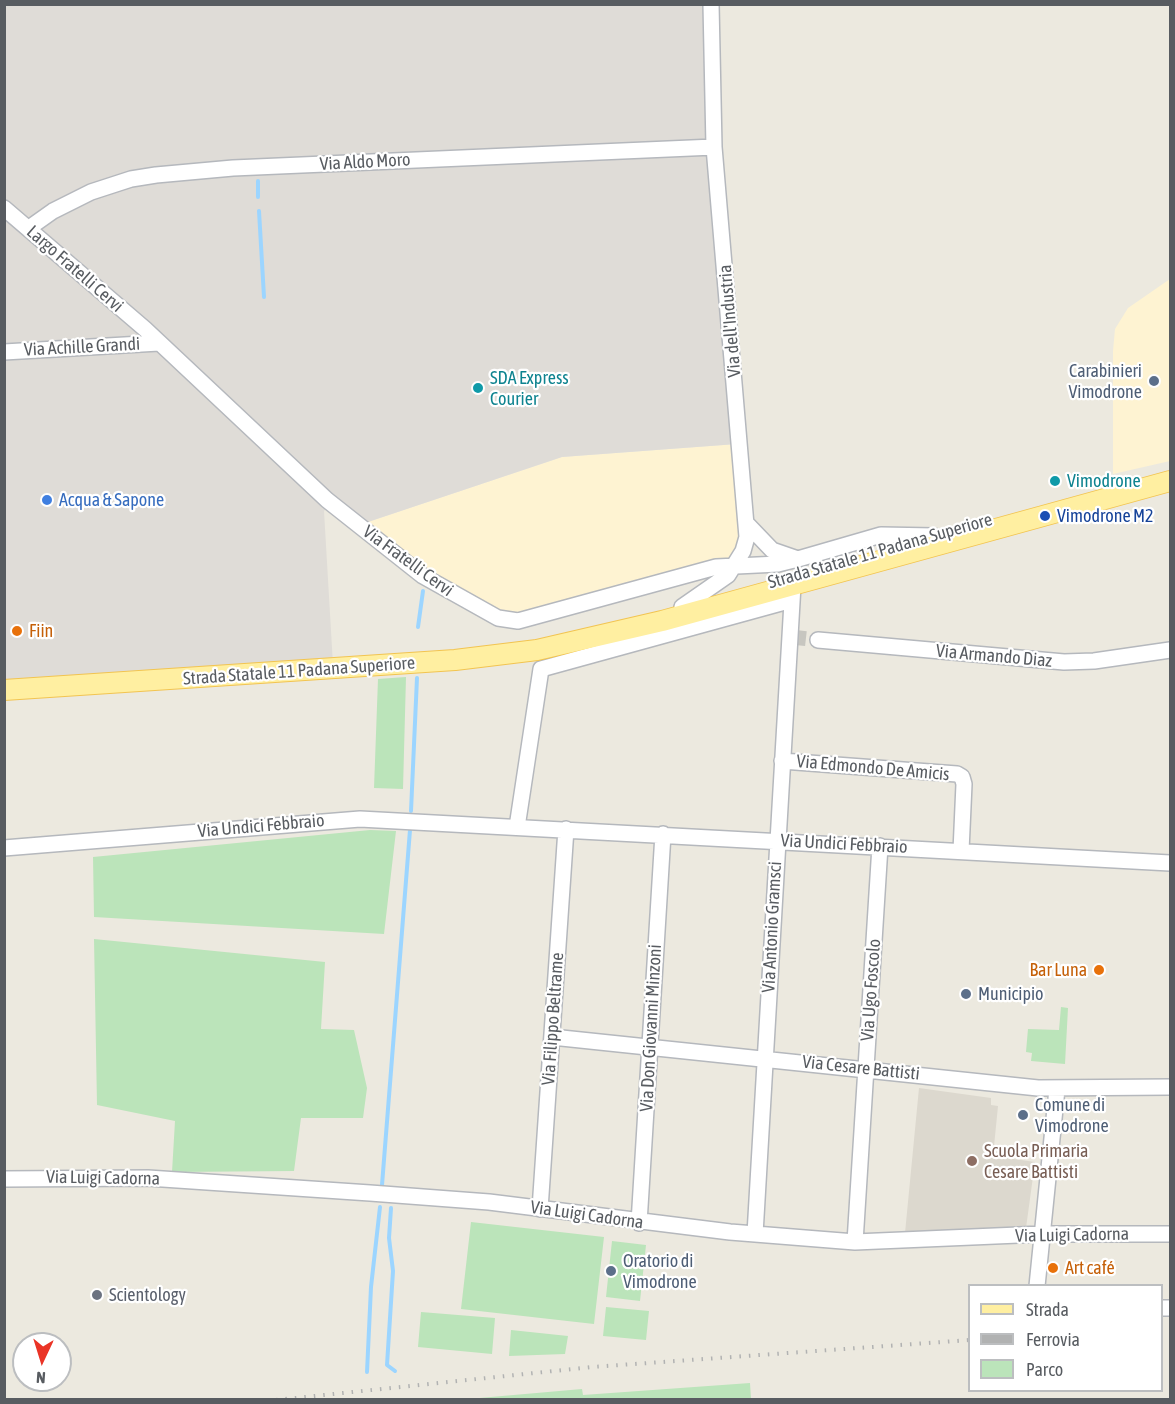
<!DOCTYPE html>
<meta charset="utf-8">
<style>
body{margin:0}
#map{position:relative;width:1175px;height:1404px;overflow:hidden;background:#ece9df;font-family:"Asap Condensed",sans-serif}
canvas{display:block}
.frame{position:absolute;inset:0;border:6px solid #585c61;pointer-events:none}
.legend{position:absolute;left:968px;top:1284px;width:195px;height:108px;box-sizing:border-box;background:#fff;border:2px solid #bcbec0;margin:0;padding:8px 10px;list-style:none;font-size:18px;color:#585c61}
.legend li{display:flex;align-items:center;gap:12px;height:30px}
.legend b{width:30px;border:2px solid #bcbec0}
.north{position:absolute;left:12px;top:1332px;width:60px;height:60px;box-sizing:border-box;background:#fff;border:2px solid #bcbec0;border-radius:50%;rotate:184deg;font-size:16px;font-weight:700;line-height:24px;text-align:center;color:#585c61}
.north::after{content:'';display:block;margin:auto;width:21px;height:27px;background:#ea3426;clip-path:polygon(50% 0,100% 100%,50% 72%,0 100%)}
</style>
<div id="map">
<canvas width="1175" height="1404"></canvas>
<div class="frame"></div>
<ul class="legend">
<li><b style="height:8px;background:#ffefa1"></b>Strada</li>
<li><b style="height:8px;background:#b1b2b2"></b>Ferrovia</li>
<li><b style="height:16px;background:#bbe4ba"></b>Parco</li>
</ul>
<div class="north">N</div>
</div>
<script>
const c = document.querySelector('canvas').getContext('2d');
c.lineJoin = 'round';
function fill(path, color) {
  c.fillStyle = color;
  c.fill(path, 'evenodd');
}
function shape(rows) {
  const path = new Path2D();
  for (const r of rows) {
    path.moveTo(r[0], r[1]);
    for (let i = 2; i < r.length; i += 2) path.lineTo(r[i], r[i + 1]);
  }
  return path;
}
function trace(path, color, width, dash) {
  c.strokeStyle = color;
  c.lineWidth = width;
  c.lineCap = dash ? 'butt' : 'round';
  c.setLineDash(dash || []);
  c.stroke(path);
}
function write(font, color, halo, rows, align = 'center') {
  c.font = font + ' "Asap Condensed",sans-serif';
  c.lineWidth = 4.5;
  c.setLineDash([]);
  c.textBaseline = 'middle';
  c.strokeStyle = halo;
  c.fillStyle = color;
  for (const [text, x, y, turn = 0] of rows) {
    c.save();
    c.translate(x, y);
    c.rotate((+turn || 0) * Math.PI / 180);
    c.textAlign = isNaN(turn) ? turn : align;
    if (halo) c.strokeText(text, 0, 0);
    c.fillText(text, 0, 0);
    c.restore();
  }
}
const commercial = shape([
 [1170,279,1170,461,1113,474,1113,351,1115,329,1128,308],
 [737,444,745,525,735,554,728,560,518,619,438,583,362,524,562,457]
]);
const industrial = shape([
 [5,5,705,5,737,444,562,457,362,524,332,501,324,511,333,665,5,683]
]);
const education = shape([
 [919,1088,991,1098,991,1105,998,1106,993,1156,1035,1162,1026,1228,905,1233]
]);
const green = shape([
 [406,677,403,789,374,788,378,679],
 [370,830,396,831,384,934,94,917,93,857],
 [94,939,325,962,321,1029,354,1030,367,1088,363,1118,301,1118,294,1171,172,1172,175,1121,97,1105],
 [1061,1007,1068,1008,1065,1064,1031,1061,1032,1053,1026,1052,1028,1029,1059,1030],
 [471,1222,604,1237,594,1324,461,1309],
 [612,1241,646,1245,640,1301,606,1297],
 [606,1307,649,1311,646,1340,603,1336],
 [421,1312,495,1318,492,1354,418,1347],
 [511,1330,568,1336,565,1354,509,1356],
 [750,1383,751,1399,468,1399,582,1389,583,1395]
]);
const stream = shape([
 [258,181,258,197],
 [259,211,264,297],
 [418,627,423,591],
 [411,811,417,678],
 [382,1185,410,830],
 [391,1208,389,1238,393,1271,387,1365,395,1371],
 [367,1372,371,1287,380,1207]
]);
const minorTunnel = shape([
 [791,637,818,640]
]);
const minor = shape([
 [4,208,145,329,327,500,423,576,498,618,518,621,716,567,778,564,798,559],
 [29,228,53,211,91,192,131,179,156,175,233,168,714,147],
 [4,352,159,343],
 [748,525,772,550,798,559,881,535,934,536],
 [682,607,728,575,743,551,747,537,714,147,711,4],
 [818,640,1064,662,1094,661,1170,650],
 [782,761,957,774,962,777,964,784,961,851],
 [517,827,541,669,792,600],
 [4,848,360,819,1170,863],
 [552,1037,1038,1088,1170,1087],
 [4,1179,148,1178,370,1193,489,1202,730,1232,855,1242,1042,1234,1170,1234],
 [540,1209,566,829],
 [639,1223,663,834],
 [755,1234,793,585],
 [855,1242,880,846],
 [1037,1286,1057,1089],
 [1162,1308,1170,1308]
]);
const major = shape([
 [4,690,455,660,537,650,662,621,1170,481]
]);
const rail = shape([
 [276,1400,592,1367,970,1340]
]);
const markers = [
 [1154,381,6,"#5c6f8a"],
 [478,388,6,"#0f9aa8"],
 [1055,481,6,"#0f9aa8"],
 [47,500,6,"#3f7fe0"],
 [1045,516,6,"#1a4fb4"],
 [17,631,6,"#e8710a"],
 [1099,970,6,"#e8710a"],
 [966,994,6,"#5c6f8a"],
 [1023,1115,6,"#5c6f8a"],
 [972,1161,6,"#8d6e63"],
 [1053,1268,6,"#e8710a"],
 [611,1271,6,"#5c6f8a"],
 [97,1295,6,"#6b7280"]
];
const streetNames = [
 ["Via Aldo Moro",365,162,-3],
 ["Largo Fratelli Cervi",75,269,41],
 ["Via dell'Industria",730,321,-95],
 ["Via Achille Grandi",82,347,-3],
 ["Strada Statale 11 Padana Superiore",880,551,-16],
 ["Via Fratelli Cervi",408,561,36],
 ["Via Armando Diaz",994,656,5],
 ["Strada Statale 11 Padana Superiore",299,671,-4],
 ["Via Edmondo De Amicis",873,768,5],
 ["Via Undici Febbraio",261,826,-5],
 ["Via Undici Febbraio",844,844,3],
 ["Via Antonio Gramsci",772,927,-87],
 ["Via Ugo Foscolo",871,990,-86],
 ["Via Filippo Beltrame",553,1019,-86],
 ["Via Don Giovanni Minzoni",651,1028,-87],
 ["Via Cesare Battisti",861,1068,6],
 ["Via Luigi Cadorna",103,1178,1],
 ["Via Luigi Cadorna",587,1215,8],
 ["Via Luigi Cadorna",1072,1235,-1]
];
const serviceNames = [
 ["Carabinieri",1142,371,"right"],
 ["Vimodrone",1142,392,"right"],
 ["Municipio",978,994],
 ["Comune di",1035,1105],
 ["Vimodrone",1035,1126],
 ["Oratorio di",623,1261],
 ["Vimodrone",623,1282]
];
const cultureNames = [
 ["SDA Express",490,378],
 ["Courier",490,399],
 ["Vimodrone",1067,481]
];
const shopNames = [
 ["Acqua & Sapone",59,500]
];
const transitNames = [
 ["Vimodrone M2",1057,516]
];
const foodNames = [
 ["Fiin",29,631],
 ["Bar Luna",1087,970,"right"],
 ["Art café",1065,1268]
];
const educationNames = [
 ["Scuola Primaria",984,1151],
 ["Cesare Battisti",984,1172]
];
const worshipNames = [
 ["Scientology",109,1295]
];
fill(commercial, '#fef3d2');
fill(industrial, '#dfdcd7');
fill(education, '#dcd8ce');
fill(green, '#bbe4ba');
trace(stream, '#9cd5ff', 4);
trace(minorTunnel, '#c7c6c0', 15, [15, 8]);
trace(minor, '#b5b8bd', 18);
trace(major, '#f2c451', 22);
trace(minor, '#fff', 15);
trace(major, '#ffefa1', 20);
trace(rail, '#b1b2b2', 4, [1.5, 8]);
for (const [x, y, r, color] of markers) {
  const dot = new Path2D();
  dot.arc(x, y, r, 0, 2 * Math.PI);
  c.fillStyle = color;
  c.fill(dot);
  trace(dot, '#fff', 2);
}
write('18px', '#585c61', '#fff', streetNames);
write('18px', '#4e5e75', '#fff', serviceNames, 'left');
write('18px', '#0d838f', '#fff', cultureNames, 'left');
write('18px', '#366cbe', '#fff', shopNames, 'left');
write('18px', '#164399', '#fff', transitNames, 'left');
write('18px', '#c56008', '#fff', foodNames, 'left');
write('18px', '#785e54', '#fff', educationNames, 'left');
write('18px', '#5b616d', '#fff', worshipNames, 'left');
</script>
